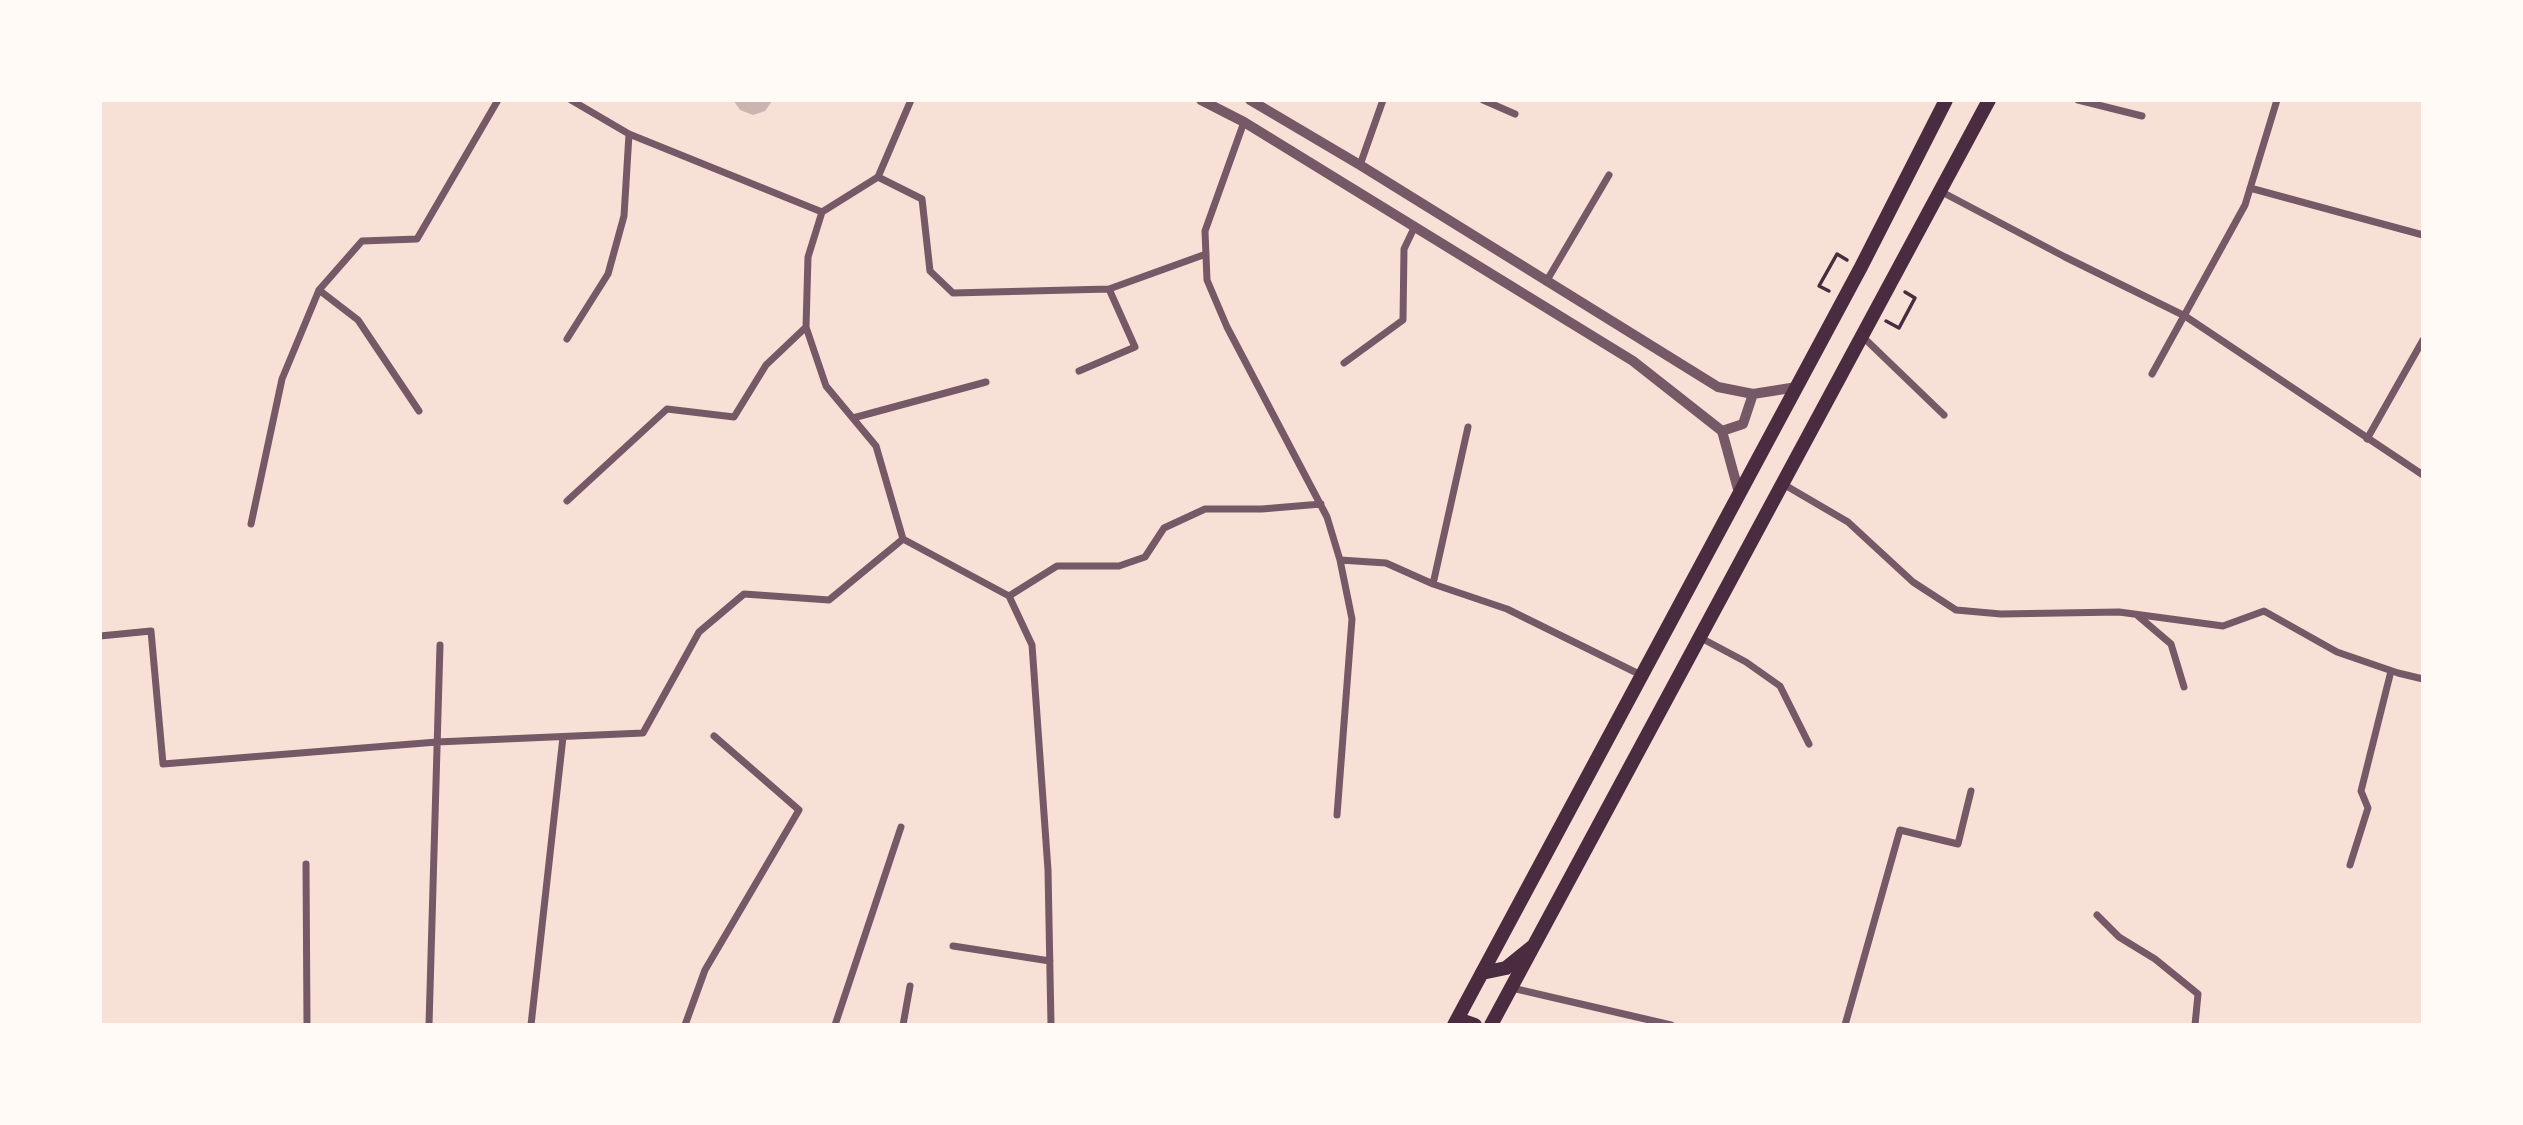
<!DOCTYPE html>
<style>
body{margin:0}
#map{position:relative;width:2523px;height:1125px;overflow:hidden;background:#f7e1d7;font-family:"DejaVu Sans",sans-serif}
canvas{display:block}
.frame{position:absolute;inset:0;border:102px solid #fffaf5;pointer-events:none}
</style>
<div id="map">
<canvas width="2523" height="1125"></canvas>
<div class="frame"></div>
</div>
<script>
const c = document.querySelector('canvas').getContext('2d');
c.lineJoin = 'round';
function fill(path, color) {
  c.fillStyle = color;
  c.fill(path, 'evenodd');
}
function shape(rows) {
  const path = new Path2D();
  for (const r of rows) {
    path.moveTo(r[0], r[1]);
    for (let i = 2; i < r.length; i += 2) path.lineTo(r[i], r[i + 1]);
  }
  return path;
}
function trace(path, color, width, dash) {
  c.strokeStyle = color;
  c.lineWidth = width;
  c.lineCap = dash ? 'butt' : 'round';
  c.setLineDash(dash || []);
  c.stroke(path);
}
const building = shape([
 [733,100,773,100,765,111,753,115,740,110]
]);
const path = shape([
 [1829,291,1819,286,1837,254,1847,260],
 [1886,321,1899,328,1915,298,1905,292]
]);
const minor = shape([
 [571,100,629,134,822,212],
 [911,100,878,177,822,212,808,257,806,327,826,386,876,446,903,539,1009,596,1032,645,1048,870,1051,1025],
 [1483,100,1515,114],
 [2078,100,2142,116],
 [1244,122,1205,231,1207,280,1227,327,1327,517,1340,560,1386,563,1433,584,1507,609,1641,675],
 [1360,165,1383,100],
 [878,177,922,199,930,271,953,293,1109,289,1206,254],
 [2250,188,2423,235],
 [1940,191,2065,257,2185,316,2423,475],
 [1546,282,1609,175],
 [319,290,358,320,419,411],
 [1863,337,1944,415],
 [567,339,608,274,624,216,629,134],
 [1344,363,1403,320,1404,249,1415,226],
 [1079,371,1135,347,1109,289],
 [2152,374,2245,205,2277,100],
 [853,418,986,382],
 [2367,439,2423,340],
 [1783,484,1848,522,1913,582,1956,610,2001,614,2119,612,2223,626,2264,611,2337,652,2398,673,2423,679],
 [567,501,667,409,734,417,766,365,806,327],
 [251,524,282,379,319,290,362,241,417,239,498,100],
 [1433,584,1468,427],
 [1009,596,1057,566,1119,566,1145,557,1164,528,1205,509,1262,509,1321,504],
 [2137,615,2171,644,2184,687],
 [100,636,151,631,163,764,437,742,643,733,699,632,744,594,829,600,903,539],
 [1701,638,1746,662,1780,686,1809,744],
 [1337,815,1352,619,1340,560],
 [306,864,307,1025],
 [2350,865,2368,808,2361,791,2391,671],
 [2097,915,2119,937,2155,959,2198,994,2195,1025],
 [953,946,1050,961],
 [1512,988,1671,1025],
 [429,1025,440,645],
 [531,1025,563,737],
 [685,1025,705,970,799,810,714,736],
 [835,1025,901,827],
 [903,1025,910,986],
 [1845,1025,1900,830,1958,844,1971,791]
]);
const tertiary = shape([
 [1201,100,1244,122,1633,361,1722,431,1739,493],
 [1250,100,1360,165,1718,387,1753,394,1797,387],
 [1722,431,1743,424,1753,394]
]);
const primary = shape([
 [1482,973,1506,968,1532,947],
 [1458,1019,1475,1025]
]);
const trunk = shape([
 [1454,1025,1861,267,1946,100],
 [1491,1025,1989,100]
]);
fill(building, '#ccb4b1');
trace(path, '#4a2c40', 3.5);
trace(minor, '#755966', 7);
trace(tertiary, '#755966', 10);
trace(primary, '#4a2c40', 14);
trace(trunk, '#4a2c40', 14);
</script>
